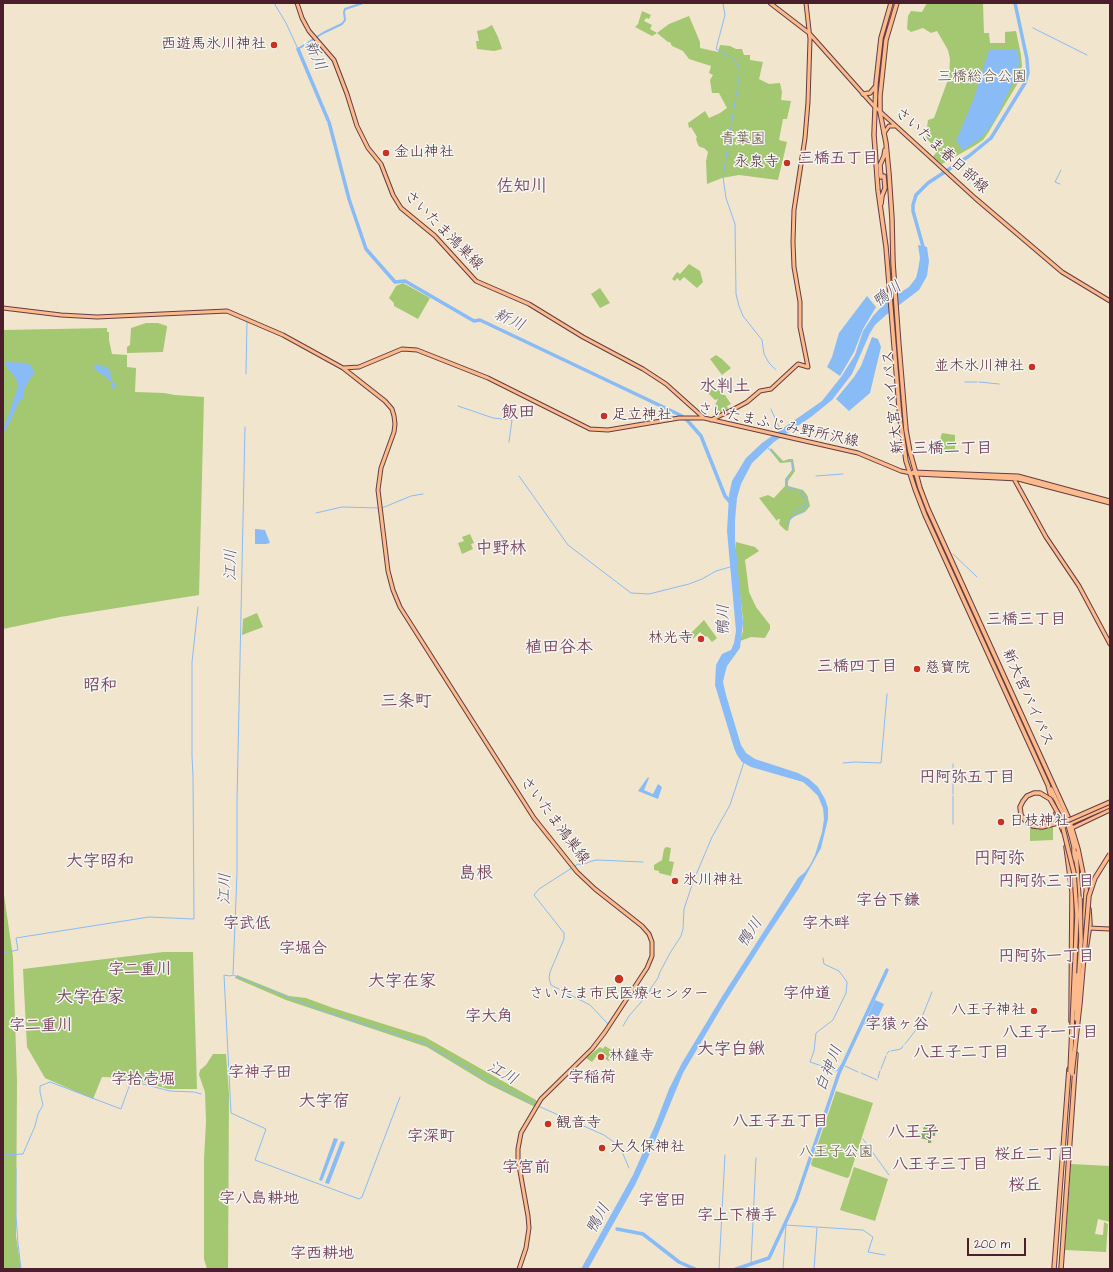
<!DOCTYPE html>
<meta charset="utf-8">
<style>
body{margin:0}
#map{position:relative;width:1113px;height:1272px;overflow:hidden;background:#f1e5cd;font-family:"Architects Daughter",sans-serif}
canvas{display:block}
.frame{position:absolute;inset:0;border:4px solid #4a1f2b;pointer-events:none}
.scale{position:absolute;left:967px;top:1238px;width:59px;height:18px;box-sizing:border-box;border:2px solid #4a1f2b;border-top:0;padding-left:5px;font-size:12px;line-height:14px;white-space:nowrap;color:#4a1f2b;-webkit-text-stroke:3px #f6f6f2;paint-order:stroke}
</style>
<div id="map">
<canvas width="1113" height="1272"></canvas>
<div class="frame"></div>
<div class="scale">200 m</div>
</div>
<script>
const c = document.querySelector('canvas').getContext('2d');
c.lineJoin = 'round';
function fill(path, color) {
  c.fillStyle = color;
  c.fill(path, 'evenodd');
}
function shape(rows) {
  const path = new Path2D();
  for (const r of rows) {
    path.moveTo(r[0], r[1]);
    for (let i = 2; i < r.length; i += 2) path.lineTo(r[i], r[i + 1]);
  }
  return path;
}
function trace(path, color, width, dash) {
  c.strokeStyle = color;
  c.lineWidth = width;
  c.lineCap = dash ? 'butt' : 'round';
  c.setLineDash(dash || []);
  c.stroke(path);
}
function write(font, color, halo, rows, align = 'center') {
  c.font = font + ' "Architects Daughter","Klee One",sans-serif';
  c.lineWidth = 3;
  c.setLineDash([]);
  c.textBaseline = 'middle';
  c.strokeStyle = halo;
  c.fillStyle = color;
  for (const [text, x, y, turn = 0] of rows) {
    c.save();
    c.translate(x, y);
    c.rotate((+turn || 0) * Math.PI / 180);
    c.textAlign = isNaN(turn) ? turn : align;
    if (halo) c.strokeText(text, 0, 0);
    c.fillText(text, 0, 0);
    c.restore();
  }
}
const green = shape([
 [927,3,983,3,984,33,989,33,990,43,1005,43,1005,32,1016,31,1021,55,1022,66,1019,81,988,133,983,140,974,146,942,164,933,157,937,151,937,149,927,139,926,136,928,120,934,118,949,77,950,59,948,50,937,31,931,33,923,28,911,32,907,29,908,16,911,11,922,12],
 [642,11,651,15,649,19,646,18,644,21,652,25,650,29,657,33,652,36,635,27,638,24],
 [689,16,700,42,700,48,718,52,720,45,730,46,736,49,742,49,744,55,750,55,750,60,763,62,759,79,769,84,780,83,782,92,781,100,791,101,787,119,783,119,779,140,787,142,778,180,739,175,722,178,707,184,706,161,708,152,704,148,700,147,698,145,696,139,697,137,691,127,689,128,688,123,705,111,709,118,720,113,727,108,719,93,712,93,710,80,713,75,709,73,711,66,689,59,683,51,672,46,670,42,668,42,657,33,669,24],
 [492,25,498,37,502,49,494,51,477,49,476,41,479,41,477,31,485,29],
 [689,264,700,271,703,282,697,288,684,277,680,281,677,278,675,281,672,279,677,272,680,274],
 [403,283,430,298,418,319,394,306,394,303,389,298,396,286],
 [600,288,610,303,600,308,591,294],
 [146,323,158,323,167,326,167,327,163,352,127,353,127,347,130,345,131,328],
 [107,328,107,332,109,332,109,340,112,354,127,355,127,367,136,368,135,392,164,393,175,395,204,397,199,595,60,617,3,629,3,330],
 [716,355,722,359,731,368,722,375,710,359],
 [715,386,723,395,725,395,731,404,727,406,728,409,716,415,714,411,717,408,715,405,718,399,715,400,708,393],
 [942,433,955,435,955,453,945,453,937,449],
 [771,448,783,461,789,459,793,459,795,471,788,481,788,486,803,490,807,495,809,502,810,506,805,512,795,516,790,520,788,531,785,530,779,524,780,519,778,519,777,521,759,498,768,495,774,498,785,486,785,479,792,470,791,462,780,463,770,450],
 [470,534,474,543,471,544,473,549,462,554,458,543,464,541,462,537],
 [736,542,755,547,759,551,745,560,749,592,756,607,770,625,770,629,765,638,751,637,740,641,743,631,743,619,736,562],
 [257,613,263,627,242,635,243,619],
 [704,620,717,638,712,642,707,636,705,637,700,632,693,639,690,634],
 [1030,827,1053,827,1053,840,1030,841],
 [666,847,671,848,669,861,674,862,671,876,659,873,659,871,654,870,654,865,662,860,664,849],
 [3,888,13,957,17,1081,16,1236,21,1269,3,1269],
 [163,952,193,952,197,1089,168,1089,129,1078,102,1077,93,1099,45,1078,27,1047,23,969],
 [237,975,289,996,306,998,333,1008,425,1037,536,1100,538,1103,535,1107,488,1084,427,1047,286,1000,235,978],
 [605,1046,613,1051,609,1057,611,1058,609,1061,605,1059,607,1056,603,1053,602,1054,599,1053,592,1062,586,1058,600,1047,603,1049],
 [213,1054,226,1054,229,1094,228,1269,207,1269,204,1259,204,1159,206,1122,205,1092,199,1075,200,1070,206,1065],
 [836,1091,873,1103,849,1177,847,1178,812,1166,811,1164],
 [1071,1164,1110,1166,1110,1222,1098,1219,1095,1234,1103,1235,1104,1222,1108,1224,1106,1252,1065,1250],
 [854,1167,888,1179,875,1221,840,1210]
]);
const forest = shape([
 [925,1124,936,1126,935,1136,932,1136,931,1143,928,1143,928,1140,920,1138]
]);
const water = shape([
 [1017,49,1019,60,1018,72,994,122,981,138,963,150,956,141,974,98,989,50],
 [918,245,927,247,929,261,927,276,919,290,886,315,875,325,870,333,852,374,832,400,811,417,774,442,752,463,741,484,737,498,735,520,735,539,743,623,740,648,727,666,725,673,723,682,726,695,741,745,746,753,755,759,798,773,809,779,818,787,825,799,828,808,828,819,821,848,799,888,767,936,723,1005,683,1073,651,1151,635,1185,588,1269,581,1269,633,1175,656,1123,669,1089,682,1063,723,995,798,878,805,872,810,865,815,855,822,832,824,819,823,808,818,796,810,788,803,782,751,767,742,762,737,755,734,748,715,685,716,665,722,654,731,650,734,643,736,631,727,531,729,495,732,481,746,458,762,443,822,401,841,377,855,355,863,331,873,316,886,302,909,287,916,278,918,270,920,258],
 [867,296,876,307,863,329,854,352,840,376,827,367,832,357,839,333],
 [872,337,878,339,881,347,870,393,849,411,836,399,854,377,861,366],
 [6,362,27,363,31,366,35,373,29,380,24,391,23,399,20,400,9,424,3,433,3,429,10,411,18,386,16,379,6,366],
 [95,364,103,366,110,370,111,379,116,386,115,389,111,387,111,382,107,378,94,369],
 [255,529,265,530,270,543,266,544,255,544],
 [648,777,649,778,644,790,653,794,658,784,662,787,658,799,638,791],
 [875,1000,884,1004,875,1024,870,1022,867,1026,864,1025],
 [334,1138,338,1139,322,1181,319,1180],
 [341,1141,345,1142,329,1184,325,1183]
]);
const stream = shape([
 [274,3,286,23,298,49],
 [723,3,725,15,716,49,726,54,735,61,740,71,723,177,726,198,735,224,736,294,739,306,743,316,762,340,764,354,769,363,776,370],
 [1033,28,1087,55],
 [1060,184,1055,182,1061,170],
 [246,374,247,322],
 [965,382,977,382],
 [979,382,999,384],
 [458,406,493,418,512,420,509,442],
 [771,409,778,425,782,430],
 [768,448,781,462,792,461,793,471,786,479,786,485,788,488,799,490,803,492,807,496,808,503,803,512,791,517,787,527],
 [519,476,568,545,631,593,649,594,689,584,702,579,716,571,730,567],
 [816,476,843,474],
 [382,508,411,496,423,494],
 [316,513,342,507,379,508],
 [797,514,794,512,797,508,802,508,806,502,802,494],
 [953,554,977,577],
 [843,763,855,762,881,763,887,694],
 [953,794,953,764],
 [953,824,953,796],
 [3,953,18,950,16,938,149,917,194,919,193,776,192,756,192,662,198,607],
 [823,958,824,964,839,971,847,982,846,993,833,1020,816,1033,814,1051,810,1062,837,1071,841,1065],
 [233,974,237,873,237,800,245,427],
 [922,1017,932,992],
 [608,1024,590,1005,551,985,549,978,550,972,564,939,564,933,534,895,539,889,578,864,582,865,592,861,597,860,643,862],
 [623,1026,629,1016,649,993,651,988,658,978,660,972,670,953,681,936,683,929,684,909,693,882,712,837,730,805,744,762],
 [905,1044,919,1026,921,1020],
 [891,1051,901,1049,903,1046],
 [887,1054,889,1051],
 [842,1065,843,1065],
 [845,1066,858,1072],
 [881,1069,886,1056],
 [861,1073,877,1080],
 [878,1078,880,1071],
 [400,1097,362,1197,359,1199,255,1160,266,1129,231,1113,224,975,230,976,233,975,323,1011,424,1043,493,1083,536,1105],
 [538,1106,604,1135,611,1140,620,1147,629,1168],
 [863,1139,889,1175],
 [3,1155,23,1154,35,1126,38,1114,43,1105,40,1092,40,1086,50,1082,121,1109,131,1081,170,1091,194,1092,201,1094],
 [16,1168,16,1216,18,1243,21,1269],
 [785,1225,863,1230,873,1237,868,1252,885,1255],
 [751,1264,756,1158],
 [719,1269,725,1155],
 [783,1269,786,1225],
 [814,1269,817,1228]
]);
const canal = shape([
 [298,49,323,33,342,24,345,20,344,12,345,9,363,3]
]);
const river = shape([
 [298,49,328,120],
 [329,122,349,199,366,249,395,282,405,281,474,321,480,320,680,415,687,420,701,436,725,496,731,503],
 [924,250,913,211,913,205,916,195,928,183,969,156,991,138,1025,83,1028,73,1027,59,1015,3],
 [617,1229,643,1234,679,1262,695,1269],
 [736,1269,769,1258,796,1200,839,1073,887,970]
]);
const major = shape([
 [297,3,302,18,309,31,334,60,347,94,357,126,368,148,381,164,393,195,401,208,435,236,476,281,529,304,583,337,643,369,666,384,704,418],
 [770,3,809,33,874,106,975,198,1062,272,1110,301],
 [806,3,810,39,808,102,805,138,794,210,793,242,794,267,800,302,800,327,808,367],
 [884,133,889,126,895,126],
 [3,308,61,315,97,317,227,311,283,335,343,368,359,367,402,349,417,350,488,378,590,429,608,430,679,418,704,418,858,453,901,471,916,474,1018,479,1110,503],
 [343,368,385,401,392,409,394,416,395,424,394,432,381,468,378,490,388,571,393,590,400,607,534,818,577,872,595,889,642,926,649,934,652,942,652,956,647,968,605,1032,592,1049,541,1099,521,1133,518,1149,518,1160,528,1216,529,1228,526,1248,519,1269],
 [711,420,734,409,747,402,760,391,771,389,798,364,808,367],
 [913,472,1018,476,1110,501],
 [1013,477,1046,537,1079,586,1110,644],
 [1069,824,1110,806],
 [1070,829,1110,810],
 [1088,928,1110,929]
]);
const highway = shape([
 [891,3,881,38,876,83,874,135,878,190,886,247,900,419,906,461,915,489,925,515,1048,785,1052,801],
 [897,3,886,40,880,96,880,112,886,143,889,174,892,219,893,263,899,346,906,430,910,452,920,488,928,509,1069,819,1078,849,1088,898],
 [863,94,870,93,875,87],
 [881,177,880,165,884,156,885,150],
 [881,204,882,196,885,188,884,176],
 [1051,789,1068,825,1072,839,1074,847,1074,854,1072,866],
 [1056,813,1063,831],
 [1066,847,1072,892,1071,1021],
 [1076,853,1079,898],
 [1084,928,1086,892],
 [1077,946,1079,928],
 [1085,956,1090,924,1089,909],
 [1054,1269,1069,1069],
 [1061,1269,1076,1054]
]);
const highwayBridge = shape([
 [1059,815,1050,799,1040,793,1034,793,1027,796,1023,801,1020,807,1021,815,1026,822,1033,826,1042,827,1069,820,1110,802],
 [1063,828,1074,873,1077,915,1070,1072],
 [1075,1009,1077,975],
 [1076,1019,1081,941,1080,898],
 [1072,1074,1080,1003,1089,896,1095,878,1110,854]
]);
const markers = [
 [274,45,4,"#c8321e"],
 [386,153,4,"#c8321e"],
 [787,163,4,"#c8321e"],
 [1032,367,4,"#c8321e"],
 [604,416,4,"#c8321e"],
 [701,639,4,"#c8321e"],
 [917,669,4,"#c8321e"],
 [1001,822,4,"#c8321e"],
 [675,881,4,"#c8321e"],
 [619,979,5,"#c8321e"],
 [1034,1011,4,"#c8321e"],
 [601,1057,4,"#c8321e"],
 [548,1124,4,"#c8321e"],
 [602,1148,4,"#c8321e"]
];
const poiNames = [
 ["西遊馬氷川神社",266,45,"right"],
 ["金山神社",394,153],
 ["永泉寺",779,163,"right"],
 ["並木氷川神社",1024,367,"right"],
 ["足立神社",612,416],
 ["林光寺",693,639,"right"],
 ["慈寶院",925,669],
 ["日枝神社",1009,822],
 ["氷川神社",683,881],
 ["さいたま市民医療センター",619,995,"center"],
 ["八王子神社",1026,1011,"right"],
 ["林鐘寺",609,1057],
 ["観音寺",556,1124],
 ["大久保神社",610,1148]
];
const parkNames = [
 ["三橋総合公園",982,78],
 ["青葉園",743,140],
 ["八王子公園",836,1153]
];
const streetNames = [
 ["さいたま春日部線",941,151,42],
 ["さいたま鴻巣線",443,231,45],
 ["新大宮バイパス",894,402,-96],
 ["さいたまふじみ野所沢線",778,426,12],
 ["新大宮バイパス",1027,698,66],
 ["さいたま鴻巣線",554,821,53]
];
const waterNames = [
 ["新川",314,56,66],
 ["鴨川",888,295,-38],
 ["新川",509,321,25],
 ["江川",232,565,-89],
 ["鴨川",725,620,-90],
 ["江川",226,889,-88],
 ["鴨川",751,933,-56],
 ["白神川",830,1069,-68],
 ["江川",502,1074,29],
 ["鴨川",599,1219,-61]
];
const neighbourhoodNames = [
 ["三橋五丁目",838,160],
 ["三橋二丁目",952,450],
 ["三橋三丁目",1026,621],
 ["三橋四丁目",857,668],
 ["円阿弥五丁目",967,779],
 ["円阿弥三丁目",1046,883],
 ["字台下鎌",888,902],
 ["字武低",247,925],
 ["字木畔",826,925],
 ["字堀合",303,950],
 ["円阿弥一丁目",1046,958],
 ["字二重川",140,971],
 ["字仲道",807,995],
 ["字大角",489,1018],
 ["字猿ヶ谷",897,1026],
 ["字二重川",41,1027],
 ["八王子一丁目",1050,1034],
 ["八王子二丁目",961,1054],
 ["字神子田",260,1074],
 ["字稲荷",592,1079],
 ["字拾壱堀",143,1081],
 ["八王子五丁目",780,1123],
 ["字深町",431,1138],
 ["桜丘二丁目",1034,1156],
 ["八王子三丁目",940,1166],
 ["字宮前",526,1169],
 ["字八島耕地",259,1200],
 ["字宮田",662,1202],
 ["字上下横手",737,1217],
 ["字西耕地",322,1255]
];
const quarterNames = [
 ["佐知川",522,187],
 ["水判土",725,387],
 ["飯田",518,413],
 ["中野林",501,549],
 ["植田谷本",559,648],
 ["昭和",100,686],
 ["三条町",406,702],
 ["円阿弥",999,859],
 ["大字昭和",100,862],
 ["島根",476,874],
 ["大字在家",402,982],
 ["大字在家",90,998],
 ["大字白鍬",731,1050],
 ["大字宿",324,1102],
 ["八王子",913,1133],
 ["桜丘",1025,1186]
];
fill(green, '#a4c771');
fill(forest, '#83ac63');
fill(water, '#89bbf6');
trace(stream, '#89bbf6', 1);
trace(canal, '#89bbf6', 2);
trace(river, '#89bbf6', 3.5);
trace(major, '#633d43', 5);
trace(highway, '#633d43', 5.5);
trace(major, '#fcba8d', 3);
trace(highway, '#fcba8d', 3.5);
trace(highwayBridge, '#633d43', 5.5, []);
trace(highwayBridge, '#fcba8d', 3.5);
for (const [x, y, r, color] of markers) {
  const dot = new Path2D();
  dot.arc(x, y, r, 0, 2 * Math.PI);
  c.fillStyle = color;
  c.fill(dot);
  trace(dot, '#f6f6f2', 1.5);
}
write('15px', '#4a1f2b', '#f6f6f2', poiNames, 'left');
write('15px', '#655140', '#f6f6f2', parkNames);
write('15px', '#4a1f2b', '#f6f6f2', streetNames);
write('italic 16px', '#5d4e68', '#f6f6f2', waterNames);
write('bold 16px', '#784861', '#f6f6f2', neighbourhoodNames);
write('bold 17px', '#784861', '#f6f6f2', quarterNames);
</script>
